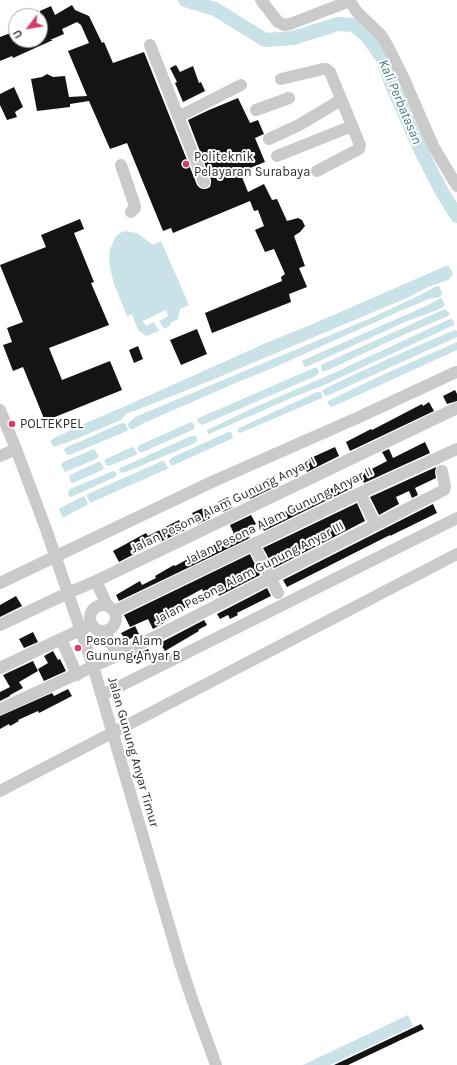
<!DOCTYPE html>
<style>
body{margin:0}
#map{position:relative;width:457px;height:1065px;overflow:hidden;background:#fff;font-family:Karla,sans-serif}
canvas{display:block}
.north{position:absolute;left:8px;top:8px;width:40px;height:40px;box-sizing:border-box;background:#fff;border:1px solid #ababab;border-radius:50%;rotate:239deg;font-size:11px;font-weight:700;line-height:16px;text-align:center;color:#2d2d2d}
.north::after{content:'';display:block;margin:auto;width:14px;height:18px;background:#d63d65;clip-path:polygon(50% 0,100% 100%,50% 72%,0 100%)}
</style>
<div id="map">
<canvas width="457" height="1065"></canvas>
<div class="north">U</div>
</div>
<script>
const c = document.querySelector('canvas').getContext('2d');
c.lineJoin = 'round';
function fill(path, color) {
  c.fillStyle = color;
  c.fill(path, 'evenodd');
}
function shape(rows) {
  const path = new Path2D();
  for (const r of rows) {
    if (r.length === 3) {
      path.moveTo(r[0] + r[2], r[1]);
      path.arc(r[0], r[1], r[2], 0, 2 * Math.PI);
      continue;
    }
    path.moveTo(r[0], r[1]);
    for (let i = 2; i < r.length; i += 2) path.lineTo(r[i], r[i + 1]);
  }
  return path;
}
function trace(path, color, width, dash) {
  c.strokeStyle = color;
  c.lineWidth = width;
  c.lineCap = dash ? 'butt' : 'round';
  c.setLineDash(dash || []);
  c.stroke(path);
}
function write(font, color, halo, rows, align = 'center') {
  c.font = font + ' Karla,sans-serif';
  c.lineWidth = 4;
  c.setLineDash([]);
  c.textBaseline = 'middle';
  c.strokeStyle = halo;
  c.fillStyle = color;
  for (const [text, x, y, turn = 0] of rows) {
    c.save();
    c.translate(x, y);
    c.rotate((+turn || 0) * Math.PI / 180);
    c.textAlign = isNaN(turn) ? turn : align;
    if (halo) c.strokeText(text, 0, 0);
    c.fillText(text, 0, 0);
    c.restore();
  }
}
const water = shape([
 [125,231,137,233,153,245,161,241,189,305,180,309,178,319,170,323,171,325,164,329,159,321,168,316,166,310,143,321,146,326,154,322,159,331,146,336,138,330,132,314,127,316,114,284,111,272,109,260,110,249,116,236,120,233],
 [448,265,453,273,451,277,448,280,426,288,409,297,212,380,137,410,131,412,127,413,121,420,76,439,54,447,50,441,54,438,86,423,130,404,266,343,315,323],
 [437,286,439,286,442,292,442,294,440,297,429,299,398,312,275,367,233,384,144,423,133,429,130,429,128,425,128,424,135,417,371,318,420,295],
 [441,298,442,299,445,305,442,308,405,322,306,367,304,366,302,361,304,360,428,305],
 [445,309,449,313,449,315,448,316,394,339,326,371,322,371,321,369,321,365],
 [450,319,452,319,454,322,454,325,322,386,296,396,209,434,208,434,207,430,253,408,336,372],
 [456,330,457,331,457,337,329,395,326,396,324,395,322,391,326,388,390,358,452,331],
 [457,342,457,350,334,406,331,407,327,402,328,401,380,376],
 [316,367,319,370,319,372,316,376,311,378,202,425,198,422,197,419,201,417],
 [317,392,321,392,323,398,322,398,240,433,237,431,239,428],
 [191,422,194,424,194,429,188,432,143,452,140,452,137,449,138,446],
 [122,423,126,424,128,430,127,431,72,454,67,455,64,450,65,448],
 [228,432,231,432,233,437,231,439,174,465,172,465,170,464,169,461,171,458],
 [191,436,196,436,197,439,197,441,193,444,126,472,121,473,119,470,120,468],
 [132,447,135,449,137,453,136,455,109,466,106,465,104,461,106,459],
 [94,449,99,456,96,459,65,472,61,465,63,462],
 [162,461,164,461,165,463,168,468,167,469,90,503,87,497,87,495,90,493],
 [98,462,100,462,104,468,102,470,73,483,71,482,69,477,70,475],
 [113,471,115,472,117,474,115,477,71,497,69,496,68,492,70,489],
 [84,496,88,504,87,505,64,517,62,516,59,510,60,508],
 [408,1015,413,1026,330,1065,303,1065]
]);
const river = shape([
 [185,0,215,9,265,40,293,38,338,24,353,25,367,36,383,59,391,83,420,149,441,190,457,216]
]);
const building = shape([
 [72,5,75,10,89,16,102,43,104,42,113,63,144,52,197,185,200,188,203,189,206,189,210,187,211,183,211,180,188,120,209,110,238,98,250,123,258,120,264,134,255,138,265,162,240,172,248,192,264,184,272,200,277,199,287,221,298,218,302,220,305,226,300,232,294,236,305,266,299,268,307,287,289,294,291,302,212,333,205,313,282,281,281,277,285,274,274,249,265,252,255,230,264,226,258,210,254,211,250,201,173,233,171,228,163,231,127,143,110,149,89,101,70,104,70,107,37,111,31,79,42,77,47,74,53,77,65,76,69,97,87,96,68,51,89,43,81,25,77,22,62,29,64,34,50,40,53,40,13,58,12,56,0,61,0,37,16,31,16,40,40,40,40,11,51,6,55,15],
 [176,65,180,72,193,66,199,83,201,82,205,91,183,102,175,83,177,82,170,68],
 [14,87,23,107,15,112,17,117,7,120,0,105,0,94],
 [80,219,84,229,74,233,94,282,91,283,109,325,49,348,62,380,110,361,122,390,45,421,23,367,13,371,3,345,12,342,7,328,23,322,0,265,46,247,41,235],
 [197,329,207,354,181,365,170,340],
 [138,346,143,359,134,363,129,350],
 [455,390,457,394,457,401,447,404,443,396],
 [429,402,434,411,350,451,346,442,371,429,372,430,422,404,423,406],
 [425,442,430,453,364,483,360,475,387,461,382,452,389,449,393,458],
 [335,447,339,456,307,472,302,462],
 [436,467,435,472,436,478,415,488,418,495,412,498,409,491,396,497,399,504,379,515,370,497],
 [271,477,275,487,250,499,245,490],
 [350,479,354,487,264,531,261,524],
 [228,497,233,507,223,512,218,502],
 [357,503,365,521,274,568,263,548],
 [433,504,437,513,390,536,390,535,287,587,283,580],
 [205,507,210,518,198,524,192,513],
 [251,515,256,524,246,529,250,537,248,539,119,601,116,595,133,585,140,581,142,585,156,578,155,576,167,569,174,565,175,566,234,534,230,525],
 [179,520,185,530,160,542,159,541,119,562,113,551,146,533,148,536],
 [250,554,260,575,219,596,218,594,208,600,202,589,182,600,186,607,178,612,179,614,153,629,148,619,130,627,124,615],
 [267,588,271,596,237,613,238,615,230,619,228,615,220,619,217,614],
 [16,596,22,606,0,617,0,605],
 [204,620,207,625,198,630,199,631,165,651,160,643],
 [135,626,139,634,126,641,121,633],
 [33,632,38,642,24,648,19,639],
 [148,649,152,656,137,664,133,656],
 [53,651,58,660,60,659,66,671,44,681,38,669,48,663,44,656],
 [33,661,38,671,19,682,23,688,10,695,10,696,0,701,0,692,10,687,3,675],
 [68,689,72,696,39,713,38,711,18,720,19,721,10,726,9,724,0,729,0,716,52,693,54,696],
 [421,1024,424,1029,348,1065,334,1065]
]);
const minor = shape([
 [261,0,278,22,284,25,290,24,350,1],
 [349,0,357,12,381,35,387,45,404,79,433,146,457,186],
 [150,45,204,182],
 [281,79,323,69,326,69,330,72,360,145,359,149,317,171],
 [256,110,289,98],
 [178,117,241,85],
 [269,139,299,125,341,100],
 [277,156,352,126],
 [121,165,135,206,135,208,131,212],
 [0,410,16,449,46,529,93,666,180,963,192,999,216,1065],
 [0,456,16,449],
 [360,493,375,524],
 [253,544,278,593],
 [96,581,107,605],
 [0,583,134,519,214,481,357,418,456,372],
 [103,618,13],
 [115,611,360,493,457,449],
 [0,625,68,593,96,581,457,408],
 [104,631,118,655],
 [61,639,77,675],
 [0,668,80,630,91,624],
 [102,695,457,518],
 [0,709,125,652,444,490,445,487,442,471],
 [0,791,457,554]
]);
const markers = [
 [186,164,4,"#d63d65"],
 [12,424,4,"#d63d65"],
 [78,648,4,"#d63d65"]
];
const poiNames = [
 ["Politeknik",194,157],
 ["Pelayaran Surabaya",194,172],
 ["POLTEKPEL",20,424],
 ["Pesona Alam",86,641],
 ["Gunung Anyar B",86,656]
];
const streetNames = [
 ["Jalan Pesona Alam Gunung Anyar I",223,505,-26],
 ["Jalan Pesona Alam Gunung Anyar II",279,516,-26],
 ["Jalan Pesona Alam Gunung Anyar III",249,573,-27],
 ["Jalan Gunung Anyar Timur",133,752,74]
];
const waterNames = [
 ["Kali Perbatasan",400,102,67]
];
fill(water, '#c9e2e8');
trace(river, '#c9e2e8', 14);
fill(building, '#141414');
trace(minor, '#cacaca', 12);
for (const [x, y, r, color] of markers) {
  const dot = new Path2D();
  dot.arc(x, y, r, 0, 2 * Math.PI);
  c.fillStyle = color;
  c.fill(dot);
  trace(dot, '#fff', 1.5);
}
write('13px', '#2d2d2d', '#fff', poiNames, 'left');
write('13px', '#2d2d2d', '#fff', streetNames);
write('italic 14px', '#427a88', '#fff', waterNames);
</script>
